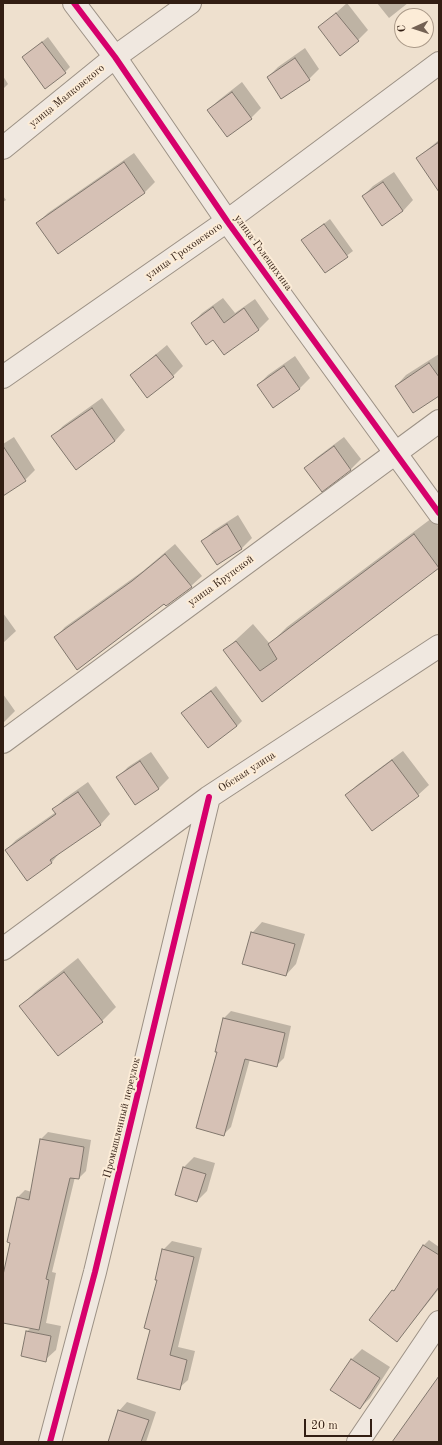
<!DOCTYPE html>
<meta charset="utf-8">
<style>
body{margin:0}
#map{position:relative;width:442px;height:1445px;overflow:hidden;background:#eee0ce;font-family:"Old Standard TT",serif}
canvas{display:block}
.frame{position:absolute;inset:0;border:4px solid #321e13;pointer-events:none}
.north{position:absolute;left:394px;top:8px;width:40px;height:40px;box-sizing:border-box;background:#fcecd7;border:1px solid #ab9a89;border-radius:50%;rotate:267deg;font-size:11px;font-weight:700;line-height:16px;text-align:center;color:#321e13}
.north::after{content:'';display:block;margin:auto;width:14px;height:18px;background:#746254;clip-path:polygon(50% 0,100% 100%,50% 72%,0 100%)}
.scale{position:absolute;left:304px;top:1419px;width:68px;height:18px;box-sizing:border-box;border:2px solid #321e13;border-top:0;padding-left:5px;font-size:12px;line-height:14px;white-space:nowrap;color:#321e13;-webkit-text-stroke:3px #fcecd7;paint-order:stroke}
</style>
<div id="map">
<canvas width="442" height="1445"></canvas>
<div class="frame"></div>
<div class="north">С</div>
<div class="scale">20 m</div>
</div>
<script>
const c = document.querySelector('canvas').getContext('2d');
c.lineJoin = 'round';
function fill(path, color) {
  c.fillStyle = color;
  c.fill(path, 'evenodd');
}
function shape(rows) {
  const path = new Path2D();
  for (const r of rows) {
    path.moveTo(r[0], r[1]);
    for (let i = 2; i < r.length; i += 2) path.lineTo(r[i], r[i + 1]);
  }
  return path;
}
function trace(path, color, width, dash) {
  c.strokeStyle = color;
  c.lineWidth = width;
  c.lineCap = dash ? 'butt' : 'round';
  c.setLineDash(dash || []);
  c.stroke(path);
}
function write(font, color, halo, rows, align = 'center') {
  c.font = font + ' "Old Standard TT",serif';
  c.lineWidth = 4;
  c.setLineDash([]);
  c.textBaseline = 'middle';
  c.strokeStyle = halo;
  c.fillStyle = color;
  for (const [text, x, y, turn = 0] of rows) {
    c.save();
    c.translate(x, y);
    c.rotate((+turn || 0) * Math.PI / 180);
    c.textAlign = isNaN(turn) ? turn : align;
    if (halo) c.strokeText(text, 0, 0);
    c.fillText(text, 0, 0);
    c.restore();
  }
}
const shadow = shape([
 [347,3,368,30,358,40,319,28],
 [377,3,408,3,389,18],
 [48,37,70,67,65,72,23,57],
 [305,48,319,69,309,79,268,77,278,67],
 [3,76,8,84,3,89],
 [242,82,261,108,251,118,208,110,219,100],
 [439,140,439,183,417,158],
 [134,153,155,182,145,192,58,253,37,223,48,213],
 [394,172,413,200,403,211,363,196,373,186],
 [3,196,6,200,3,202],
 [330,219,353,251,325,272,303,240],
 [223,298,235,313,255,299,269,319,259,329,224,354,213,339,192,323,202,313],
 [167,345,183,366,173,376,131,375],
 [439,354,439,395,396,386,406,375],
 [295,356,310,378,300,388,274,406,258,385,268,375],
 [102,398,125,430,115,441,76,468,53,436,63,426],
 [14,437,35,470,25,480,3,495,3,444],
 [344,437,361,459,351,469,322,491,306,468,316,458],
 [238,515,252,538,242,548,217,564,203,541,213,531],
 [432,518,439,527,439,567,262,700,225,650,253,624,270,644,287,627],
 [175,544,202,576,191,586,164,602,55,638,65,627,143,571],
 [3,613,16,631,3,643],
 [216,686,242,721,237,726,182,713],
 [3,694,15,711,3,723],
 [403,751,429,785,418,795,347,795,357,785],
 [151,752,169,778,159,788,136,804,118,777,128,767],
 [88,782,110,814,100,825,61,851,52,862,27,880,6,850,16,840,56,812,54,809,64,799],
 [262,922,305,934,296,964,286,975,252,933],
 [78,958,116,1007,102,1021,21,1006,35,992],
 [231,1011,291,1026,284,1058,276,1066,250,1059,231,1127,224,1134,219,1052,216,1051,224,1018],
 [48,1132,91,1140,86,1171,79,1178,75,1177,52,1272,56,1273,46,1323,61,1326,56,1350,45,1360,27,1331,31,1328,3,1322,3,1280,18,1197,25,1190,32,1192,41,1139],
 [194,1157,215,1163,207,1191,197,1201,184,1167],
 [429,1240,439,1247,439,1289,397,1341,393,1291,399,1286,424,1245],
 [172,1241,202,1248,178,1347,195,1351,188,1380,179,1388,151,1329,163,1250],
 [362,1349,390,1367,370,1398,360,1408,332,1390,352,1359],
 [127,1402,156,1412,146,1442,109,1442,119,1411]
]);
const building = shape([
 [336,13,359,41,340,56,318,27,336,13],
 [42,42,66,73,45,89,22,57,42,42],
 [295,58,310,80,281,99,267,77,295,58],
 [232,92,252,119,227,137,207,110,232,92],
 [439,142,439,192,416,158,439,142],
 [124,162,145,193,58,254,36,223,124,162],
 [383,182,403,211,382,226,362,196,383,182],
 [324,224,348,257,325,273,301,240,324,224],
 [213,307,224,323,244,308,259,330,224,355,213,340,206,345,191,323,213,307],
 [156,355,174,377,147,398,130,375,156,355],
 [429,363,439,377,439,396,413,413,395,386,429,363],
 [284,366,300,389,273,408,257,385,284,366],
 [92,408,115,441,76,470,51,436,92,408],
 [3,446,26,481,3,496,3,446],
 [334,446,351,470,322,492,304,468,334,446],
 [227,524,242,549,217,565,201,541,227,524],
 [414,534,439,568,262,702,223,650,236,641,260,671,277,659,268,644,414,534],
 [165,554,192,587,166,606,164,604,77,670,54,637,132,581,165,554],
 [211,691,237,726,208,748,181,713,211,691],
 [392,760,419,796,372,831,345,795,392,760],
 [140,761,159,789,135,805,116,777,140,761],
 [78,792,101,825,50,860,52,863,27,881,5,850,56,814,52,809,78,792],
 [251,932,295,944,286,976,242,964,251,932],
 [64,972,103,1022,58,1056,19,1006,64,972],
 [223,1018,285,1033,277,1067,245,1059,224,1136,196,1128,217,1052,215,1052,223,1018],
 [40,1139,84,1147,79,1179,70,1178,46,1279,49,1280,39,1330,3,1323,3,1275,10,1243,7,1242,17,1197,29,1200,40,1139],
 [183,1167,206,1174,197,1202,175,1195,183,1167],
 [423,1245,439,1255,439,1287,397,1342,369,1320,392,1290,394,1291,423,1245],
 [162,1249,194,1257,170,1355,187,1360,180,1390,137,1379,150,1330,144,1328,157,1280,155,1280,162,1249],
 [26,1331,51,1336,46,1362,21,1356,26,1331],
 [351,1359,380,1378,360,1409,330,1390,351,1359],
 [439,1376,439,1442,392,1442,439,1376],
 [118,1410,149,1420,141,1442,108,1442,118,1410]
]);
const minor = shape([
 [74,3,115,57,227,221,439,513],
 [3,148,115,57,190,3],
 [3,377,227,221,439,63],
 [3,742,439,421],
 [3,949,209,797,439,646],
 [50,1442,95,1272,209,797],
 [358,1442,439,1322]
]);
const cycleway = shape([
 [74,3,115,57,227,221,439,513],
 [50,1442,95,1272,209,797]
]);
const streetNames = [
 ["улица Маяковского",67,96,-39],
 ["улица Гроховского",184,251,-35],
 ["улица Голещихина",263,253,54],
 ["улица Крупской",221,581,-36],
 ["Обская улица",247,772,-33],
 ["Промышленный переулок",122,1118,-76]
];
fill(shadow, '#0003');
fill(building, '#d6c1b5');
trace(building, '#81776d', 1);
trace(minor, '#9c9185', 24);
trace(minor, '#f0e8e0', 22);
trace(cycleway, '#d6006c', 6);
write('11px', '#321e13', '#fcecd7', streetNames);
</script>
